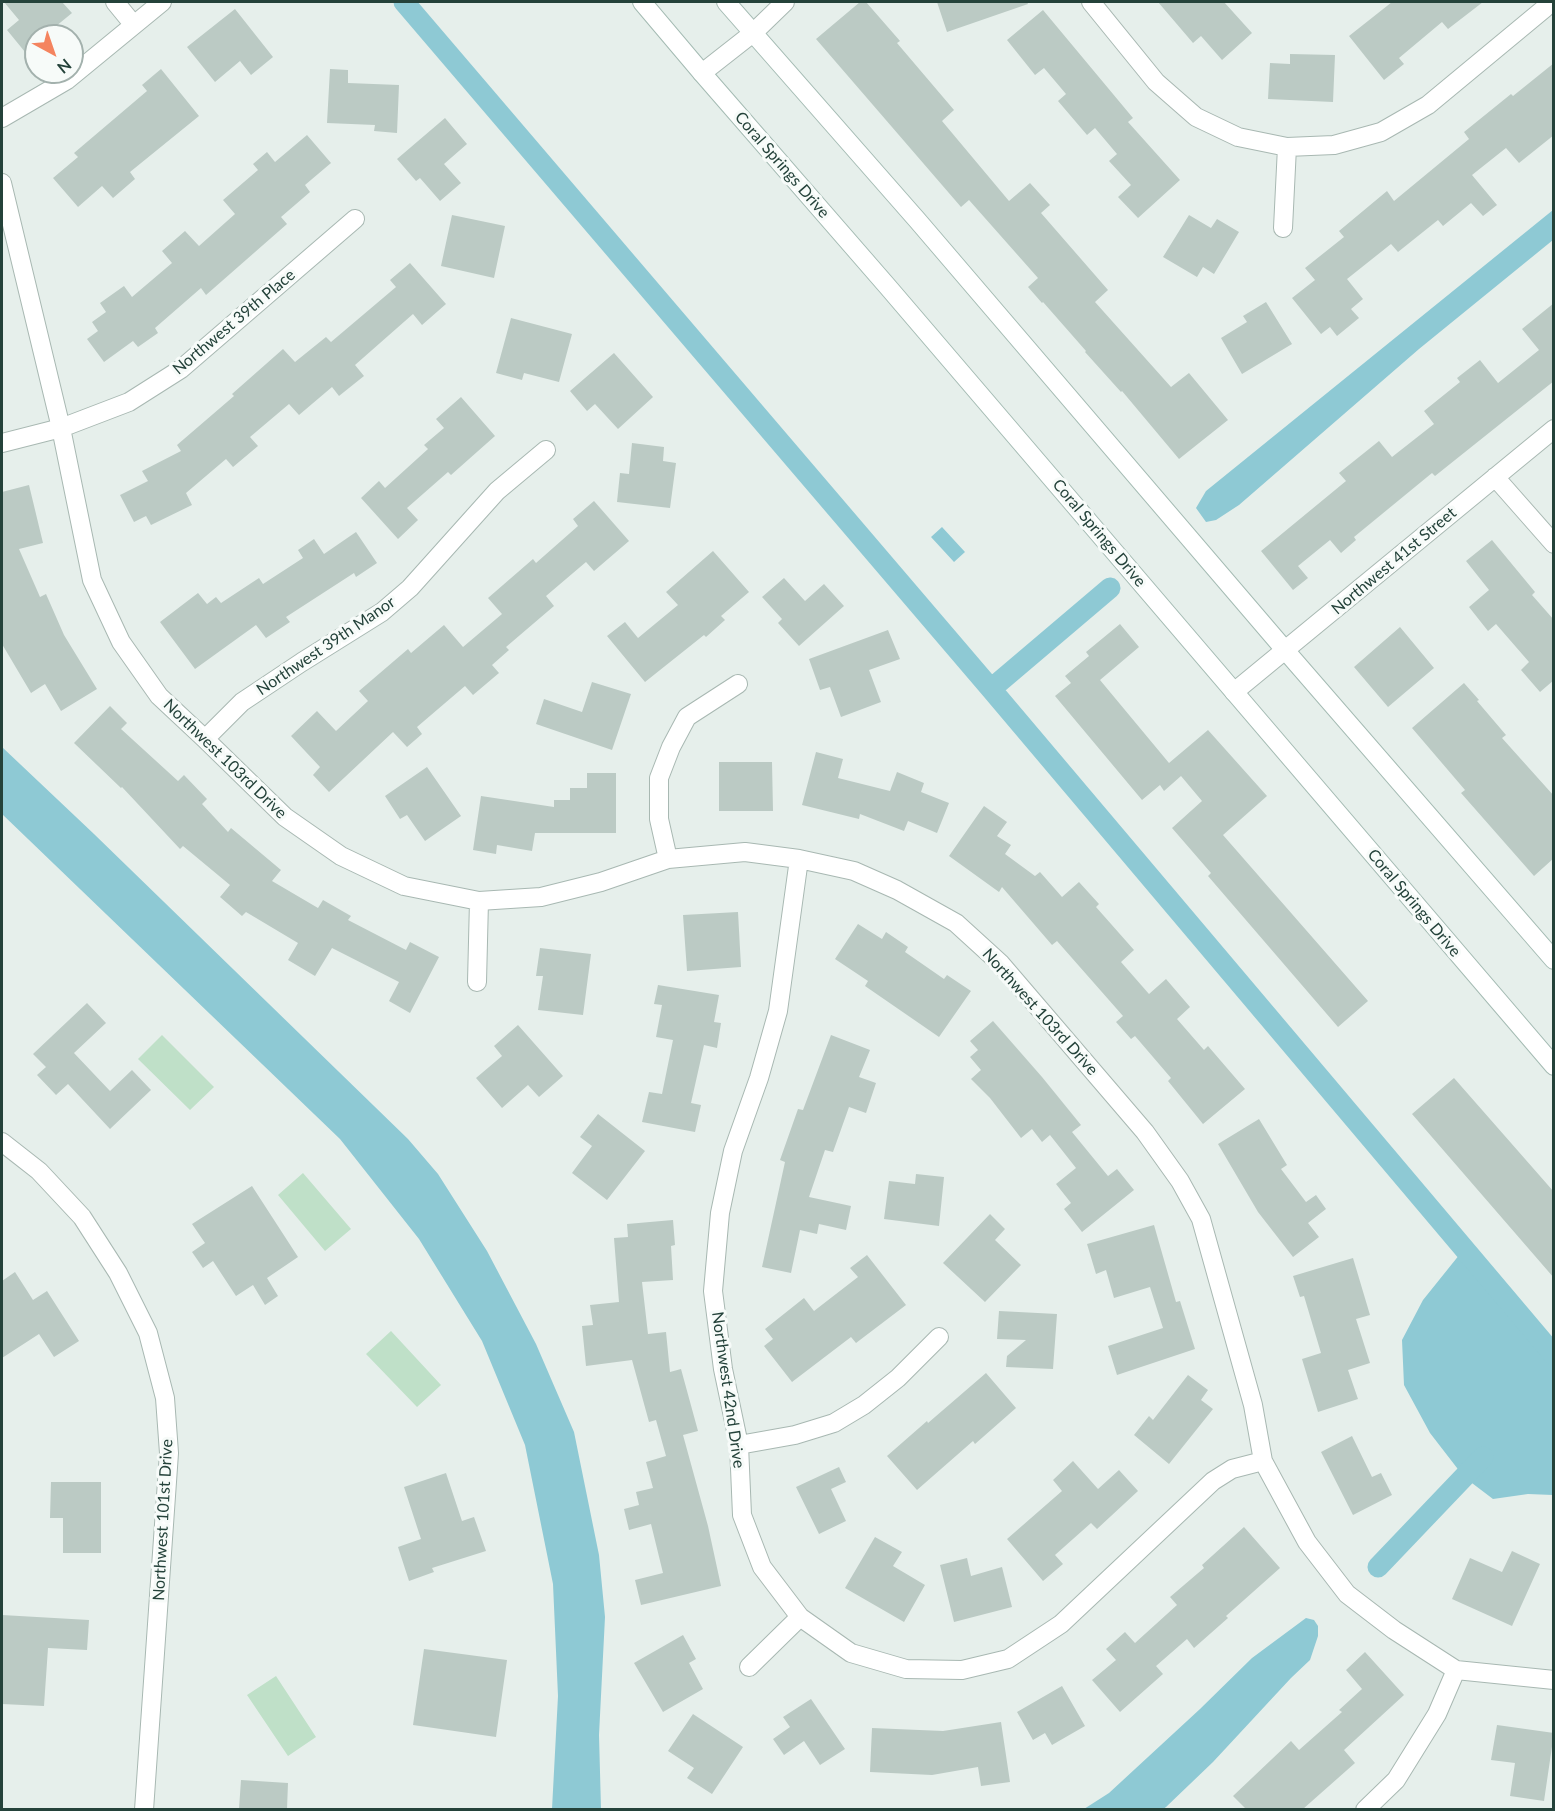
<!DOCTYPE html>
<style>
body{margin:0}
#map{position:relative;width:1555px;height:1811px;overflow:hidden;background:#e6efeb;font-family:Lato,sans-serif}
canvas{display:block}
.frame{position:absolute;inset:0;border:3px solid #24423a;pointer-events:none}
.north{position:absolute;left:24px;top:24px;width:60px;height:60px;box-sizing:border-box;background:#f7fbf9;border:2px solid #a3b1ad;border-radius:50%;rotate:140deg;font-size:16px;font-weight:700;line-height:24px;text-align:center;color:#24423a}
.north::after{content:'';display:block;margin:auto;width:21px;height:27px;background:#f4845f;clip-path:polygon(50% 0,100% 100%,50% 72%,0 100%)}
</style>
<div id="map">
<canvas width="1555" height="1811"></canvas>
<div class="frame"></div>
<div class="north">N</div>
</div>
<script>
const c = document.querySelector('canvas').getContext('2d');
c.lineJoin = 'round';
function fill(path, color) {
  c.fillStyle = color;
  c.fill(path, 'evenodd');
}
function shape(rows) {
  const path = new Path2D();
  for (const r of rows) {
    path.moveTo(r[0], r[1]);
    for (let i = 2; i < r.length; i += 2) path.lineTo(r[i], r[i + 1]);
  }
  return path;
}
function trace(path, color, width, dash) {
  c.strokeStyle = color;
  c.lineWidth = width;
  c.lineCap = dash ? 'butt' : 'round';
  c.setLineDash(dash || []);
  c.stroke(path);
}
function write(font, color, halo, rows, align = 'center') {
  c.font = font + ' Lato,sans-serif';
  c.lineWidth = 6;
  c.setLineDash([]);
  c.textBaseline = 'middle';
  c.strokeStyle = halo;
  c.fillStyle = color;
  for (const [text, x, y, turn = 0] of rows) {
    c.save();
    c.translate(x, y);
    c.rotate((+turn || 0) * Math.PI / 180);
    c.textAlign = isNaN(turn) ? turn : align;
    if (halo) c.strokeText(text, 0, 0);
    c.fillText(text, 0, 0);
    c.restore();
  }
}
const green = shape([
 [162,1035,214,1087,190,1110,138,1059],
 [303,1173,351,1229,325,1251,278,1195],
 [391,1331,441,1385,417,1407,366,1354],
 [276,1676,316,1737,288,1756,247,1695]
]);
const water = shape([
 [1553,210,1553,240,1419,349,1239,505,1216,520,1206,522,1196,508,1206,491],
 [942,527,965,552,954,562,931,537],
 [2,747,94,834,408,1139,438,1174,487,1251,536,1344,574,1432,599,1555,605,1617,599,1735,601,1809,552,1809,558,1696,553,1584,525,1445,482,1341,419,1239,340,1139,2,814],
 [1464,1249,1553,1355,1553,1495,1528,1494,1493,1499,1464,1477,1430,1433,1404,1385,1402,1340,1423,1300],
 [1306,1618,1314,1620,1318,1626,1318,1636,1310,1660,1291,1678,1213,1762,1166,1807,1162,1810,1084,1809,1109,1793,1200,1709,1252,1658]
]);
const canal = shape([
 [404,2,991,689,1554,1355],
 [991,689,1110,588],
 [1378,1567,1483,1457]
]);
const building = shape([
 [4,2,62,2,72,13,44,36,36,36,36,43,25,52,7,30,19,20],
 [860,2,866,2,900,41,897,43,954,110,942,121,1009,201,1030,183,1050,205,1041,213,1108,290,1095,302,1171,387,1189,373,1228,420,1179,459,1122,391,1121,392,1085,352,1086,351,1043,302,1042,303,1028,287,1038,278,969,200,961,207,816,39],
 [937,2,1027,2,1028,4,947,32],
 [1158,2,1224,2,1252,33,1222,60,1201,36,1193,43],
 [1392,2,1483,2,1448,29,1442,22,1399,58,1404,64,1384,80,1349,36],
 [235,9,273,57,251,75,240,61,215,82,187,47],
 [1043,10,1133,118,1128,122,1180,180,1138,218,1118,197,1131,185,1109,161,1117,154,1095,128,1087,135,1058,101,1066,94,1044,68,1035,75,1007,40],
 [1290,54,1335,55,1333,102,1268,99,1270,63,1290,64],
 [1554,63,1554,135,1519,163,1506,148,1472,175,1497,205,1483,216,1471,203,1443,226,1438,220,1398,252,1391,244,1347,279,1363,299,1351,309,1359,318,1337,336,1330,327,1321,334,1292,298,1315,280,1305,268,1344,237,1339,231,1387,191,1394,201,1469,139,1464,132,1511,94,1513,96],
 [161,69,199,116,130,172,135,179,113,198,102,186,78,207,53,178,78,157,74,153,147,91,142,85],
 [330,69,348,70,348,83,399,85,397,133,374,131,375,125,327,123],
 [445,118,467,144,444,164,461,183,440,201,420,178,416,181,397,159],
 [307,135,331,163,305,185,310,192,281,217,287,224,206,295,201,288,155,328,158,333,138,347,133,341,104,362,87,339,98,331,92,322,106,312,100,303,124,286,132,297,172,263,162,251,185,231,199,246,235,214,223,200,258,170,253,164,267,152,275,162],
 [452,215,505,226,494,278,441,266],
 [1189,215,1211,228,1217,219,1239,232,1214,274,1203,267,1197,277,1163,257],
 [410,263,446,304,422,325,413,314,355,365,364,376,339,396,332,387,299,415,289,404,250,437,258,446,233,467,226,459,186,493,192,505,151,525,146,516,134,522,120,495,148,481,142,471,181,451,177,445,234,396,232,394,283,349,295,362,326,337,331,342,396,287,390,280],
 [1266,302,1292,344,1242,374,1221,338,1247,322,1243,316],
 [1554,303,1554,381,1435,476,1432,473,1354,537,1356,540,1341,553,1330,540,1298,566,1308,578,1293,590,1261,551,1346,481,1339,473,1379,441,1392,457,1434,424,1424,411,1460,382,1457,378,1480,360,1498,383,1539,350,1522,329],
 [511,318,572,334,559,382,524,373,522,380,496,373],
 [614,353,653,397,618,429,595,404,587,411,570,391],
 [461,397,495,436,451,475,448,472,407,508,418,520,398,539,361,498,379,481,385,488,428,449,424,445,444,428,436,419],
 [632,443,664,447,663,461,676,463,670,508,617,502,620,473,629,474],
 [29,485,43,543,19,549,40,597,46,594,64,635,97,689,61,711,45,684,31,693,2,644,2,492],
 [594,501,629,541,594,571,586,562,546,596,554,606,506,647,509,650,492,665,499,673,473,695,465,686,417,727,422,734,407,747,393,732,329,792,313,775,320,767,291,736,317,711,336,731,368,701,359,691,408,649,411,653,444,625,463,647,502,614,488,598,533,559,536,563,578,526,573,519],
 [356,532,377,563,356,577,354,573,286,617,290,622,266,638,256,625,195,669,160,622,198,593,207,604,216,597,221,603,259,578,263,584,303,558,298,550,314,539,324,554],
 [1492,540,1535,592,1532,595,1554,620,1554,680,1540,692,1521,670,1529,662,1496,624,1488,631,1469,607,1489,590,1466,561],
 [713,551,749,592,721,616,725,620,706,637,704,635,645,682,607,636,625,622,638,638,678,605,666,592],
 [784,578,805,601,824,584,844,606,799,646,778,623,782,619,762,597],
 [1120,624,1139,647,1100,680,1169,763,1208,730,1267,796,1223,835,1368,1001,1338,1027,1208,876,1211,873,1172,828,1202,801,1181,776,1164,791,1160,785,1142,800,1055,696,1071,683,1065,676,1089,656,1086,652],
 [1400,627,1434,668,1388,707,1354,667],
 [888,630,900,659,869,670,881,702,841,717,830,687,820,690,809,659],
 [592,682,631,694,612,750,536,724,544,699,582,712],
 [1464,683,1479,700,1477,701,1506,735,1502,738,1554,796,1554,858,1534,876,1461,793,1465,790,1412,728],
 [110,706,127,723,121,729,178,781,184,775,207,799,202,804,228,832,231,828,281,870,272,881,318,908,323,900,351,916,348,920,406,950,410,942,439,957,410,1013,389,1001,399,982,332,948,315,976,288,960,298,943,246,912,242,916,220,897,230,885,183,846,180,849,122,787,121,788,74,743],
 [816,752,843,759,838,778,890,791,897,772,924,783,921,792,949,803,937,833,908,821,904,831,860,814,859,819,802,805],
 [719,762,772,762,773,811,719,811],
 [427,767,461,816,425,841,407,815,400,819,385,796],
 [587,773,616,773,616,833,535,833,532,851,497,845,496,854,473,850,481,796,554,807,554,800,570,800,570,788,587,788],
 [984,806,1007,822,997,836,1011,845,1005,854,1035,876,1040,872,1062,897,1079,882,1099,904,1096,907,1134,950,1121,962,1149,994,1166,979,1190,1007,1177,1019,1204,1050,1208,1046,1245,1089,1203,1124,1168,1081,1171,1078,1135,1036,1131,1039,1116,1022,1123,1016,1057,941,1052,945,1002,887,999,892,949,856],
 [738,912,741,967,687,971,683,915],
 [858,924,882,939,886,932,908,947,905,952,944,979,947,975,971,991,939,1037,865,986,868,981,835,959],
 [540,948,591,954,583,1015,538,1010,543,976,536,976],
 [658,985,719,995,714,1022,721,1023,717,1048,704,1045,691,1103,701,1105,695,1132,642,1122,649,1092,662,1094,673,1040,656,1037,662,1005,654,1004],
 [87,1003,106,1023,74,1053,110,1091,132,1070,151,1090,110,1129,68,1084,56,1095,37,1075,46,1067,33,1054],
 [993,1021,1042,1077,1081,1125,1072,1132,1108,1176,1117,1169,1134,1190,1082,1232,1064,1209,1071,1203,1056,1184,1076,1168,1050,1135,1042,1142,1032,1129,1021,1138,990,1098,971,1079,981,1070,970,1057,978,1050,970,1041],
 [518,1025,563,1076,539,1097,528,1085,502,1108,476,1078,502,1056,494,1046],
 [831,1035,870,1050,859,1077,876,1083,866,1113,849,1107,833,1152,825,1150,809,1197,851,1206,846,1230,819,1224,817,1234,800,1230,791,1273,762,1267,785,1162,780,1160,798,1109,803,1110],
 [1454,1078,1554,1192,1554,1278,1412,1114],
 [598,1114,645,1151,607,1200,572,1173,592,1146,580,1137],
 [1259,1119,1287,1165,1281,1169,1306,1202,1316,1195,1326,1209,1308,1223,1319,1237,1293,1257,1258,1212,1218,1144],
 [916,1174,944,1177,939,1226,884,1219,889,1181,915,1184],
 [252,1186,298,1257,267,1278,278,1296,265,1305,253,1285,236,1296,213,1261,203,1268,192,1252,205,1243,192,1224],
 [990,1214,1005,1229,995,1240,1021,1265,985,1302,943,1263],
 [673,1220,675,1245,671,1246,673,1280,642,1282,648,1334,666,1332,670,1372,681,1369,698,1431,683,1435,708,1526,721,1586,641,1605,635,1580,663,1573,651,1524,629,1530,624,1509,639,1505,636,1492,653,1488,646,1462,666,1456,656,1420,649,1422,632,1360,586,1366,582,1326,593,1325,590,1305,619,1302,614,1238,628,1237,627,1224],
 [1154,1225,1176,1302,1180,1301,1195,1349,1117,1375,1108,1346,1163,1328,1150,1287,1114,1298,1106,1270,1096,1274,1087,1244],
 [867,1255,906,1305,856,1343,851,1337,792,1382,764,1346,773,1339,765,1329,804,1298,814,1311,858,1277,850,1268],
 [1353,1258,1370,1315,1356,1319,1370,1363,1348,1370,1358,1399,1318,1412,1302,1359,1321,1353,1304,1296,1300,1297,1293,1276],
 [15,1272,33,1300,47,1291,79,1341,54,1357,39,1334,2,1358,2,1281],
 [999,1311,1057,1314,1053,1369,1006,1367,1007,1356,1026,1340,997,1339],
 [986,1373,1016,1408,975,1444,973,1441,917,1490,887,1456,927,1421,928,1423],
 [1188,1375,1208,1390,1201,1400,1213,1409,1169,1464,1134,1435,1149,1416,1153,1420],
 [1352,1436,1372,1477,1381,1473,1392,1495,1353,1515,1321,1452],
 [1073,1461,1098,1489,1119,1470,1138,1491,1097,1529,1091,1523,1055,1555,1063,1564,1043,1581,1007,1539,1062,1491,1053,1480],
 [839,1467,846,1482,831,1489,846,1521,819,1534,796,1487],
 [446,1473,462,1521,474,1517,486,1551,432,1568,434,1572,409,1581,398,1547,421,1539,404,1487],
 [51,1482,101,1482,101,1553,63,1553,63,1518,50,1518],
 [1244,1527,1280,1568,1226,1616,1228,1618,1194,1648,1187,1639,1156,1666,1163,1674,1120,1712,1092,1680,1116,1660,1106,1649,1125,1632,1135,1643,1177,1605,1170,1597,1204,1568,1202,1565],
 [875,1537,902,1552,893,1566,925,1585,904,1622,845,1588],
 [1512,1551,1540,1564,1512,1626,1452,1599,1470,1558,1502,1572],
 [967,1558,971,1576,1002,1567,1012,1607,954,1622,940,1565],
 [2,1615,89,1620,87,1650,48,1648,44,1706,2,1704],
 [683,1635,696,1659,689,1663,703,1689,663,1712,634,1663],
 [424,1649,507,1660,496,1737,413,1725],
 [1365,1652,1404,1695,1344,1750,1355,1763,1303,1809,1246,1809,1233,1796,1291,1741,1299,1750,1342,1712,1339,1710,1362,1689,1346,1670],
 [1062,1686,1085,1726,1052,1745,1045,1733,1033,1740,1017,1712],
 [811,1699,845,1749,820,1765,804,1741,784,1755,773,1739,790,1727,783,1717],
 [693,1714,743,1747,712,1794,687,1778,694,1768,668,1751],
 [1001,1722,1010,1782,981,1786,978,1767,932,1775,870,1772,872,1728,943,1731],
 [1497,1725,1554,1733,1544,1801,1510,1796,1515,1763,1491,1760],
 [241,1780,288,1783,287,1809,239,1809]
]);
const street = shape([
 [115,2,133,24],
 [1091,2,1156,82,1196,117,1238,137,1287,147,1334,145,1381,132,1428,105,1545,8,1550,2],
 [702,73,753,33,785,2],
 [2,118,67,80,162,2],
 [2,183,61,428,92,580,121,642,159,696,205,739,285,817,341,856,404,886,479,901,541,897,601,882,668,859,745,852,799,859,854,871,897,890,956,923,1001,964,1145,1132,1180,1181,1201,1219,1253,1405,1263,1461,1307,1542,1347,1594,1394,1630,1456,1670,1554,1680],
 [1283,228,1287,147],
 [2,443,61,428,129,402,181,369,355,219],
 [1495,477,1554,544],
 [1234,692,1554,429],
 [205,739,242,702,302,662,382,612,410,588,497,491,546,450],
 [668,859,659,819,659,778,671,747,687,717,738,684],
 [799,859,778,1011,759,1078,733,1151,720,1213,713,1291,723,1369,739,1445,742,1515,762,1567,800,1617,851,1653,906,1669,962,1670,1008,1659,1061,1624,1213,1481,1232,1469,1263,1461],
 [477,982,479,901],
 [2,1142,39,1171,82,1217,118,1273,148,1333,165,1398,169,1453,144,1810],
 [739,1445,795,1435,834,1423,864,1405,898,1378,939,1337],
 [749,1667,800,1617],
 [1365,1810,1396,1780,1437,1714,1456,1670]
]);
const secondary = shape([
 [642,2,702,73,888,287,1554,1066],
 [726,2,918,221,1285,650,1554,960]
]);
const streetNames = [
 ["Coral Springs Drive",782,165,49],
 ["Northwest 39th Place",234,322,-40],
 ["Coral Springs Drive",1099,533,50],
 ["Northwest 41st Street",1394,561,-40],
 ["Northwest 39th Manor",326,646,-34],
 ["Northwest 103rd Drive",225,759,44],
 ["Coral Springs Drive",1414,903,50],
 ["Northwest 103rd Drive",1040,1012,48],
 ["Northwest 42nd Drive",728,1390,82],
 ["Northwest 101st Drive",163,1520,-87]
];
fill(green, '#bfe0c8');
fill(water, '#8ec9d4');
trace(canal, '#8ec9d4', 21);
fill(building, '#bbcac4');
trace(street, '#a8b8b2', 20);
trace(secondary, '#a4bbb3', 20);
trace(street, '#fff', 18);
trace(secondary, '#fff', 18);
write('16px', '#24423a', '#f7fbf9', streetNames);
</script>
